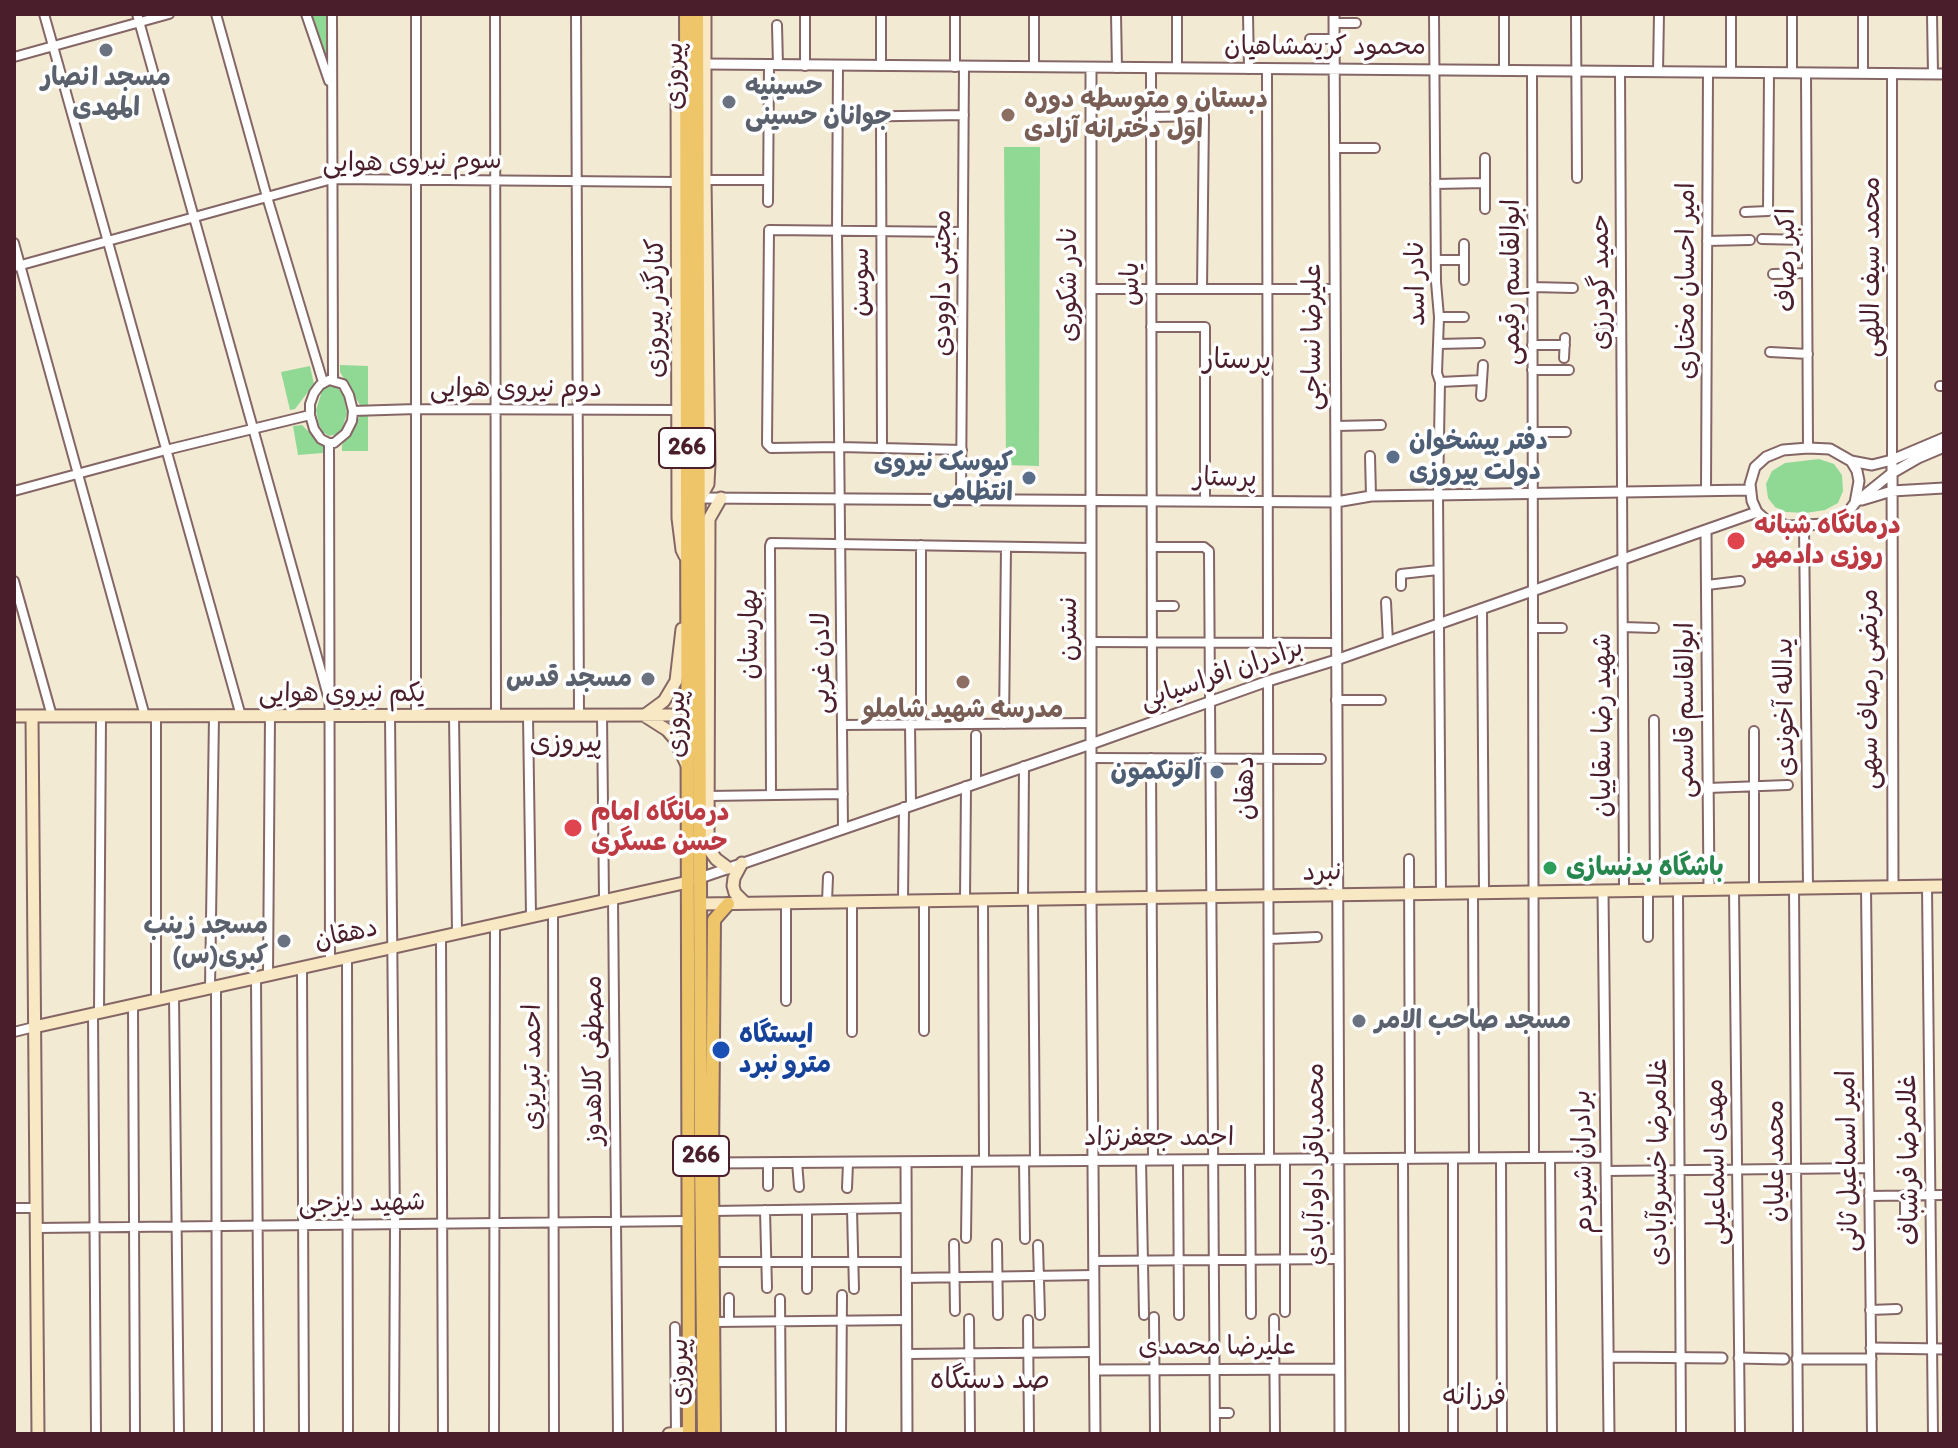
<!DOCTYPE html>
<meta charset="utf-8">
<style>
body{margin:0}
#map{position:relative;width:1958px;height:1448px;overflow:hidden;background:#f3ead3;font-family:Itim,sans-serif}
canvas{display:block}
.frame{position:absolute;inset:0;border:16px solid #4a1f2b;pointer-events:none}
</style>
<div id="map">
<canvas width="1958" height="1448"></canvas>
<div class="frame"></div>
</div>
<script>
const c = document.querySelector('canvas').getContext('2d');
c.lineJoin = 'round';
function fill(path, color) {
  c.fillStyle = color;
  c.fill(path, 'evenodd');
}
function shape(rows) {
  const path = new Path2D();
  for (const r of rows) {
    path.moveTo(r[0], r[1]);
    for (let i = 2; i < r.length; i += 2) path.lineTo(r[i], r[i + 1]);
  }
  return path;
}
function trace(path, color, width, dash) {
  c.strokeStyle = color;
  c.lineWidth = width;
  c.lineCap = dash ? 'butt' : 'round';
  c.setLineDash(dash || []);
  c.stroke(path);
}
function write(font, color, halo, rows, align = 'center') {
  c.font = font + ' Itim,"Playpen Sans Arabic",sans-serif';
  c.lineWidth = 7;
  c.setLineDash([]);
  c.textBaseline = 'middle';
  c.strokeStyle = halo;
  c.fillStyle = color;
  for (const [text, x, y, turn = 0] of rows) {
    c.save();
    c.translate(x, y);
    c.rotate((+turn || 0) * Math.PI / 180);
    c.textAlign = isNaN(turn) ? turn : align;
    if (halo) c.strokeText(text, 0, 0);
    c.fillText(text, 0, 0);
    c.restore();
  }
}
const green = shape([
 [310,14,328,14,329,73],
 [1004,147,1040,147,1039,466,1006,465],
 [340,365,368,366,368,406,360,405,340,372],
 [310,366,314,384,295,409,290,410,281,372],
 [331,385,338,388,343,394,347,413,342,429,337,434,329,436,323,432,319,425,316,410,322,391,326,387],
 [360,416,368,416,368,451,342,451,342,445],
 [302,425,323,446,323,453,298,455,293,426],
 [1819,459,1834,464,1842,475,1843,491,1838,503,1825,510,1806,513,1786,512,1775,507,1768,498,1766,484,1772,471,1785,463]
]);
const minor = shape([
 [44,14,241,716],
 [137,14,328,696],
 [216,14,267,197,323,382],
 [306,14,329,81],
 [332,14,333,380],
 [416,14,416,716],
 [495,14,496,716],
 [576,14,579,716],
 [881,14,881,66],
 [955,14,955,67],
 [1034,14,1034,67],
 [1116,14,1117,68],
 [1177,14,1177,68],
 [1248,14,1249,69],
 [1434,14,1436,282,1439,317,1437,373,1440,382,1438,495,1441,893],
 [1504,14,1504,71],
 [1576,14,1577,178],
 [1863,14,1863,73],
 [1932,14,1933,74],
 [1334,23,1356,23],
 [777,25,778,65],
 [1310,39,1335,39],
 [14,57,169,14],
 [805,66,805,14],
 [838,66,837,231,843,827],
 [1151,68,1152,703],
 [1267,69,1268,643],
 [1532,71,1534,1157],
 [1620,71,1624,890],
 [1658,72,1659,14],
 [1731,72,1731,14],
 [1792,73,1792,14],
 [1806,73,1808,448],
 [881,116,882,448],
 [838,117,964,115],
 [1151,117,1204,116,1202,289],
 [1335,148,1375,148],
 [1485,158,1485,209],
 [705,180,768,180],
 [1435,184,1485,183],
 [768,202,769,65],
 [1745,212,1768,211,1769,73],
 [1762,239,1807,240],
 [1707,241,1750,240],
 [14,243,145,716],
 [1436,260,1464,260],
 [14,267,332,179,678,182],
 [1773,274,1807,273],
 [1464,280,1464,244],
 [1533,287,1573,288],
 [1091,289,1335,289],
 [1439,317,1464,317],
 [1151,327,1205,327,1205,500],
 [1600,333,1621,333],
 [1438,344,1480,343],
 [1532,345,1565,345],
 [1770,352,1808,354],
 [1564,358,1565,338],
 [1532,370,1569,370],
 [329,380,343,384,349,395,353,411,352,421,346,433,334,443,329,443,321,439,314,429,310,415,310,404,314,393,320,385,329,380],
 [1440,382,1482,380],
 [1940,386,1944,386],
 [1481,396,1483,365],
 [353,411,416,409,679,410],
 [1336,426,1381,425],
 [1533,432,1566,432],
 [329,443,330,961],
 [962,450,840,447,771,448,767,444,769,230,963,232],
 [1370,456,1371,496],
 [1892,460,1892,73],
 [14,491,166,450,310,415],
 [1706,491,1708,72],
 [961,499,964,67],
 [1804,526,1808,888],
 [921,545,921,724],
 [1152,547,1204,547,1209,551,1215,1434],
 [14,581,52,716],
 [1707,585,1740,581],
 [1401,586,1401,574,1438,570],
 [1386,602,1388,642],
 [1153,606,1174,606],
 [1482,609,1484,892],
 [1623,627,1654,628],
 [1533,628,1562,628],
 [1091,642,1336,643],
 [1268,681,1269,1159],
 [1336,700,1381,700],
 [602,715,604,900],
 [156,716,156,1000],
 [390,716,395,1224,394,1434],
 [454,716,457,933],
 [528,716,531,916],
 [1654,720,1655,890],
 [910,724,911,804],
 [1004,724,1006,547],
 [842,725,1091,723],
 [1754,731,1754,888],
 [976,735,976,782],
 [1091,758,1321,759],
 [1151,758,1153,1160],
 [1708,788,1788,785],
 [771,795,770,546,771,543,1091,548],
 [708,796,843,794],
 [1409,859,1410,1158],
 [1927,886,1933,1434],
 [1866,887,1872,1434],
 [1794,888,1798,1434],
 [1678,889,1681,1434],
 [1734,889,1740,1434],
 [1648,890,1648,937],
 [1473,892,1474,1158],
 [613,898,618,1434],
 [983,899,984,1161],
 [1023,899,1024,766],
 [1033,899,1035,1161],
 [965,900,966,786],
 [852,901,852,1032],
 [903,901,904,807],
 [827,902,828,877],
 [553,912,554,1434],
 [441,936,443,1434],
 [1269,939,1317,937],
 [347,958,348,1434],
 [302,968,304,1434],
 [268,975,270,716],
 [256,978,259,1434],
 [216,987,217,1434],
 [210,988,214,716],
 [174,996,179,1434],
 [786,1001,786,902],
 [133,1005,135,1434],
 [99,1013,101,716],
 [93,1014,96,1434],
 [924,1031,924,900],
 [14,1032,34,1027],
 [1550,1157,1552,1434],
 [1403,1158,1404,1434],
 [1501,1158,1502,1434],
 [1250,1159,1251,1314],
 [1285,1159,1285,1312],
 [1141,1160,1144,1315],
 [1178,1160,1179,1315],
 [1024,1161,1025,1239],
 [797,1162,799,1187],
 [768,1163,768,1186],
 [1606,1171,1869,1168],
 [847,1188,848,1163],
 [1905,1195,1905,1224],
 [1869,1196,1944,1195],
 [14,1208,36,1208],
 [765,1210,767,1288],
 [807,1210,807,1289],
 [852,1210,854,1289],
 [713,1211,906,1208],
 [36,1228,688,1221],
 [966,1238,967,1161],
 [954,1244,955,1311],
 [997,1244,998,1315],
 [1038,1245,1040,1315],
 [1094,1261,1339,1259],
 [713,1262,906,1262],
 [906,1278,1094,1275],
 [729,1298,729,1322],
 [780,1299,781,1434],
 [1870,1310,1897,1309],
 [1154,1317,1155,1434],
 [969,1319,970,1434],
 [1274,1319,1275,1434],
 [1028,1320,1029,1434],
 [714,1322,907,1320],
 [675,1327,676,1433],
 [907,1354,1094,1352],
 [1215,1413,1229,1413],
 [494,1434,495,925],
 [841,1434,842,1295],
 [1453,1434,1453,1158]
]);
const tertiary = shape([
 [1334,14,1340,1434],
 [705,64,1944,74],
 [1091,68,1091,898,1095,1434],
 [1808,448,1830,449,1851,461,1857,471,1859,481,1855,503,1849,511,1841,517,1824,524,1789,526,1766,520,1757,512,1752,501,1750,484,1755,467,1766,457,1783,450,1808,448],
 [1892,460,1893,886],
 [1851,461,1872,465,1892,460,1944,438],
 [700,498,1336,502,1371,496,1750,490],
 [1862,500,1892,491,1944,488],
 [1856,502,1892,473,1918,458,1944,447],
 [1706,530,1709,889],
 [700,878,1091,744,1268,681,1336,660,1757,512],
 [1603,891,1609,1434],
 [906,1162,907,1434],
 [712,1163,1606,1157],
 [1871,1348,1944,1349],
 [1608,1357,1722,1358],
 [1739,1358,1784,1359],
 [1797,1359,1871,1359],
 [1095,1370,1339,1369]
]);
const secondary = shape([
 [700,498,708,484,709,464,705,180,705,14],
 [721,498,709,519,708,848,716,859,728,868],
 [685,556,682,550,678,518,677,74,686,57],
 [645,715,664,701,676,681,682,629],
 [14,716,671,715],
 [32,716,38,1434],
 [645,716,667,730,674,738,687,765],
 [742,863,734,878,733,886,735,893,745,903],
 [700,904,1944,886],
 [34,1027,688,882],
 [669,1434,689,1432]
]);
const primary = shape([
 [686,14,689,1434],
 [697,14,701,1163,704,1434],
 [714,1434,712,1163,714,920,728,904]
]);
const markers = [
 [106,50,8,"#6b7280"],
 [729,102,8,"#6b7280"],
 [1008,115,8,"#8d6e63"],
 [1393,457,8,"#5c6f8a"],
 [1029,478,8,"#5c6f8a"],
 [1736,541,10,"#e0444e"],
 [648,679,8,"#6b7280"],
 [963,682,8,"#8d6e63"],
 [1217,772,8,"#5c6f8a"],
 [573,828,10,"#e0444e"],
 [1550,868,8,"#2e9e5b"],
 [284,941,8,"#6b7280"],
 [1359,1021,8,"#6b7280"],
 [721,1050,10,"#1a4fb4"]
];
const shields = [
 [687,448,56],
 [701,1156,56]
];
const shieldNames = [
 ["266",687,448],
 ["266",701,1156]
];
const streetNames = [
 ["محمود کریمشاهیان",1325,47],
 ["پیروزی",675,76,-90],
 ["سوم نیروی هوایی",412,163,-1],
 ["اکبر رصاف",1787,260,-90],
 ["محمد سیف اللهی",1872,267,-90],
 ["امیر احسان مختاری",1687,281,-90],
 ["سوسن",861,282,-90],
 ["ابوالقاسم رقیمی",1512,282,-90],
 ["حمید گودرزی",1601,282,-90],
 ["مجتبی داوودی",943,283,-90],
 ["نادر اسد",1417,283,-91],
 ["نادر شکوری",1069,284,-90],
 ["یاس",1131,284,-90],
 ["کنارگذر پیروزی",656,308,-90],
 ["علیرضا نساجی",1313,337,-90],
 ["دوم نیروی هوایی",516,389],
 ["پرستار",1225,479,1],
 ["نسترن",1069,629,-90],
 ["بهارستان",750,634,-90],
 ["لادن غربی",822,663,-90],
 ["برادران افراسیابی",1222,675,-19],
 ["مرتضی رصاف سهی",1870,689,-90],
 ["یکم نیروی هوایی",342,694],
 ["یدالله آخوندی",1786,707,-91],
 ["ابوالقاسم قاسمی",1686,710,-90],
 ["پیروزی",677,724,-90],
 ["شهید رضا سقاییان",1603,725,-90],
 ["دهقان",1246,788,-90],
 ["نبرد",1322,873,-1],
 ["دهقان",346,935,-13],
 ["مصطفی کلاهدوز",594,1060,-90],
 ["احمد تبریزی",533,1067,-90],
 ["احمد جعفرنژاد",1159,1138],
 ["غلامرضا فرشباف",1910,1160,-91],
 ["محمد علیان",1776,1161,-90],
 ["امیر اسماعیل ثانی",1849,1161,-91],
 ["برادران شیردم",1584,1162,-91],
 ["غلامرضا خسروآبادی",1659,1162,-90],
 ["مهدی اسماعیلی",1717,1162,-91],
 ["محمدباقر داودآبادی",1316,1164,-90],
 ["شهید دیزجی",362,1204,-1],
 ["علیرضا محمدی",1217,1347],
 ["پیروزی",681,1372,-91]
];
const worshipNames = [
 ["مسجد انصار",106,78,"center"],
 ["المهدی",106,108,"center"],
 ["حسینیه",745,87],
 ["جوانان حسینی",745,117],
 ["مسجد قدس",632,679,"right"],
 ["مسجد زینب",268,926,"right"],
 ["کبری(س)",268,956,"right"],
 ["مسجد صاحب الامر",1375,1021]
];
const educationNames = [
 ["دبستان و متوسطه دوره",1024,100],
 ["اول دخترانه آزادی",1024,130],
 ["مدرسه شهید شاملو",963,710,"center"]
];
const serviceNames = [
 ["دفتر پیشخوان",1409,442,"left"],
 ["دولت پیروزی",1409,472,"left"],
 ["کیوسک نیروی",1013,463],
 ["انتظامی",1013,493],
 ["آلونکمون",1201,772]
];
const healthNames = [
 ["درمانگاه شبانه",1754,526],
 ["روزی دادمهر",1754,556],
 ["درمانگاه امام",591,813],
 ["حسن عسگری",591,843]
];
const leisureNames = [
 ["باشگاه بدنسازی",1566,868]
];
const transitNames = [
 ["ایستگاه",739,1035],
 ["مترو نبرد",739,1065]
];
const neighbourhoodNames = [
 ["پرستار",1237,361],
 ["پیروزی",566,744],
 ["صد دستگاه",990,1381],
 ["فرزانه",1474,1397]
];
fill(green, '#8fd995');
trace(minor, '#856666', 12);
trace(tertiary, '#856666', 13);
trace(secondary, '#856666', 15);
trace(primary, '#856666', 16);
trace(minor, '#fff', 8);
trace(tertiary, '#fff', 9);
trace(secondary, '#f8e8c3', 11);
trace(primary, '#eec569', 12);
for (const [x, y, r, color] of markers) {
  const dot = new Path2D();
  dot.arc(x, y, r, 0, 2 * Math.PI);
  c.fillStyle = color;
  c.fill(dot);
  trace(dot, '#fff', 3);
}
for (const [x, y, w] of shields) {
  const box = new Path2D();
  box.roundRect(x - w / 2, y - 20, w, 40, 6);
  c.fillStyle = '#fff';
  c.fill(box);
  trace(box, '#4a1f2b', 2);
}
write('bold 24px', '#4a1f2b', null, shieldNames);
write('26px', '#4a1f2b', '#fff', streetNames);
write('bold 26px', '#5b616d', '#fff', worshipNames, 'left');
write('bold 26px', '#785e54', '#fff', educationNames, 'left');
write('bold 26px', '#4e5e75', '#fff', serviceNames, 'right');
write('bold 26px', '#be3a42', '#fff', healthNames, 'left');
write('bold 26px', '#27864d', '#fff', leisureNames, 'left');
write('bold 26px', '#164399', '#fff', transitNames, 'left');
write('28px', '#4a1f2b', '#fff', neighbourhoodNames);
</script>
